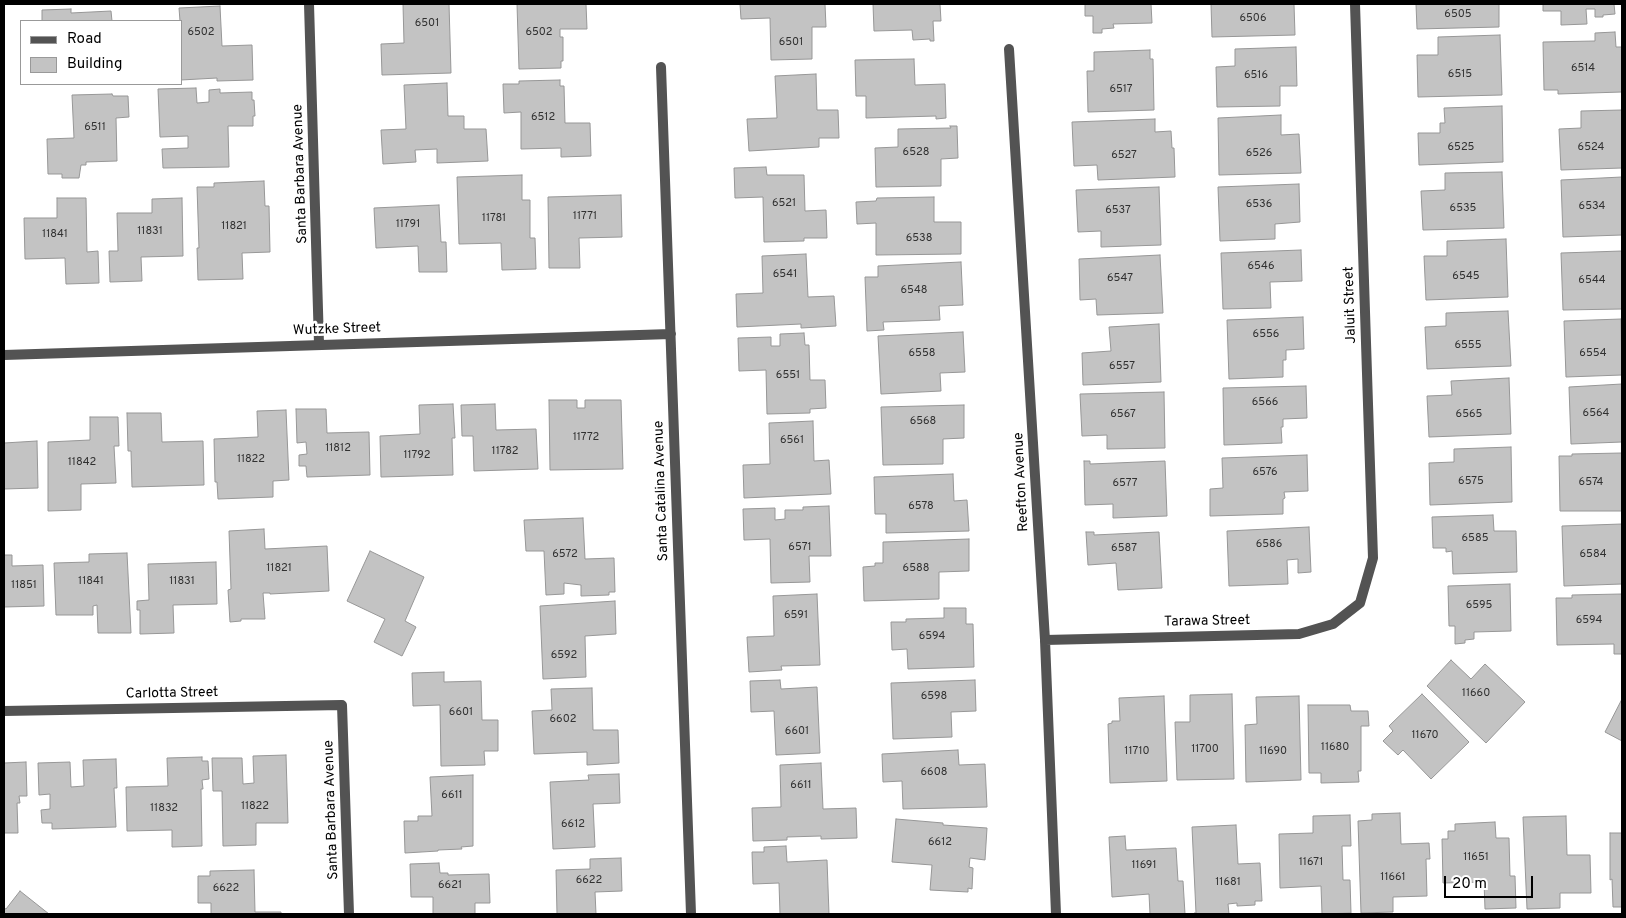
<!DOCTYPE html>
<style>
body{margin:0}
#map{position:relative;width:1626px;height:918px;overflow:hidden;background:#fff;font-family:Overpass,sans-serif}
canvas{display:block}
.frame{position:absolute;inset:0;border:5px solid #000;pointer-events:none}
.legend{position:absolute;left:20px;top:20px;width:162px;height:65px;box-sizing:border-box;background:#fff;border:1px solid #999;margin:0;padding:6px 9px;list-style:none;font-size:15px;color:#000}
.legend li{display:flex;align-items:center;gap:10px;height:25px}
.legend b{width:25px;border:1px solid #999}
.scale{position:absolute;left:1444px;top:876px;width:89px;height:22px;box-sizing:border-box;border:2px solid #000;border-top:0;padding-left:6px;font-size:15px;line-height:18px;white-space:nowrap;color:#000;-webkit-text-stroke:4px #fff;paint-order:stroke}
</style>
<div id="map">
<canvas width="1626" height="918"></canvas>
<div class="frame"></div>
<ul class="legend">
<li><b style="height:6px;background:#535353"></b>Road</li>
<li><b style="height:14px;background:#c3c3c3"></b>Building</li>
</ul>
<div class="scale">20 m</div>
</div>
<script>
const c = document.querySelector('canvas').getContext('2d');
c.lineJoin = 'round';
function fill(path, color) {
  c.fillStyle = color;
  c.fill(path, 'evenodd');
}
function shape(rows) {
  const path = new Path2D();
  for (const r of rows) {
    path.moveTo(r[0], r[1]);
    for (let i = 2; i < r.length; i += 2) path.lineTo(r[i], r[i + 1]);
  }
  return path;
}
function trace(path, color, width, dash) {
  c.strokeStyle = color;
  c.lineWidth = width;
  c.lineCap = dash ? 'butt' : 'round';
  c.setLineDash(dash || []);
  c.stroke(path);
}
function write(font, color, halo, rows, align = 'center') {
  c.font = font + ' Overpass,sans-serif';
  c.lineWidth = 5;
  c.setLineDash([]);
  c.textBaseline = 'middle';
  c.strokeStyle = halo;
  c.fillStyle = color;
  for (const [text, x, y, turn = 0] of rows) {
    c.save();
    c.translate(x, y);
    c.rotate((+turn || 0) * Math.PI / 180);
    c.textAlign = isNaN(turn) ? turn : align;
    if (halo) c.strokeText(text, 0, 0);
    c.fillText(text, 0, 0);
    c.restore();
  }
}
const building = shape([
 [403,4,449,4,451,73,382,75,381,44,404,43,403,4],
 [517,4,586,4,587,29,560,29,560,37,563,37,563,61,561,61,561,68,519,69,517,4],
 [740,4,825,4,826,27,812,27,812,59,771,60,770,18,741,19,740,4],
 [873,4,940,4,941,21,933,21,934,41,930,41,930,39,913,40,912,30,874,31,873,4],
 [1085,4,1151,4,1152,23,1113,24,1114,28,1102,29,1102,33,1093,33,1093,16,1085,16,1085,4],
 [1211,4,1294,4,1295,35,1212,37,1211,4],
 [1416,4,1499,4,1499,27,1417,29,1416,4],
 [1543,4,1614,4,1615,14,1603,15,1603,17,1595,17,1595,9,1586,9,1587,24,1561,25,1561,11,1543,11,1543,4],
 [220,6,222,46,252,45,253,80,217,81,217,78,181,80,181,21,180,21,179,8,220,6],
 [71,9,71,13,111,11,112,21,42,21,42,10,71,9],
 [1615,32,1616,47,1622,47,1622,92,1558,94,1558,90,1544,90,1543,42,1595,41,1595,33,1615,32],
 [1500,35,1502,95,1418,97,1417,55,1438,55,1438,37,1500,35],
 [1296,47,1297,86,1280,86,1280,106,1217,107,1216,67,1235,66,1235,49,1296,47],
 [1150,50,1150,59,1153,59,1154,110,1088,112,1087,71,1094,71,1094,52,1150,50],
 [914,59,915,85,945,84,946,118,936,119,936,116,866,118,866,96,856,96,855,60,914,59],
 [816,74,817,110,838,110,839,138,819,138,819,147,749,151,747,119,777,118,775,76,816,74],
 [560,80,560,86,564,86,565,123,590,123,591,156,561,157,561,148,521,149,521,112,504,113,503,84,519,84,519,81,560,80],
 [447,83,448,116,464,116,464,129,486,129,488,161,437,163,437,149,415,150,416,162,383,164,381,130,406,129,404,85,447,83],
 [196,88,197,103,209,102,209,90,220,89,220,93,252,92,252,100,254,100,255,116,253,116,253,126,228,126,229,167,163,168,162,149,188,148,188,136,160,137,158,89,196,88],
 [112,94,113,96,128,96,129,117,116,118,117,161,86,162,86,165,81,165,79,178,62,178,62,174,48,174,47,139,74,138,72,95,112,94],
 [1502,106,1503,162,1419,165,1418,133,1440,133,1440,123,1445,123,1444,108,1502,106],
 [1622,110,1622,168,1561,170,1559,129,1581,128,1581,111,1622,110],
 [1281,115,1281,135,1299,134,1301,173,1219,175,1218,118,1281,115],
 [1155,119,1155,132,1171,131,1172,148,1174,148,1175,177,1098,180,1097,165,1074,166,1072,122,1155,119],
 [950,126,957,126,958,158,941,159,941,186,876,187,875,148,898,147,898,129,951,128,950,126],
 [766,167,767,175,804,175,805,211,826,210,827,238,804,238,804,241,764,242,763,197,735,198,734,168,766,167],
 [1502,172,1504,228,1423,230,1421,191,1445,190,1445,173,1502,172],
 [522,175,522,200,530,200,530,238,535,238,536,269,502,270,501,243,459,244,457,177,522,175],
 [1622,177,1622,235,1563,237,1561,180,1622,177],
 [264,181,265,206,269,206,270,252,242,253,243,279,198,280,197,248,199,248,197,187,214,187,214,183,264,181],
 [1299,184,1300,222,1275,224,1275,239,1220,241,1218,187,1299,184],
 [1159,187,1161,245,1101,247,1101,231,1078,232,1076,190,1159,187],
 [621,195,622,237,579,238,580,268,549,268,548,197,621,195],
 [934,197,934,222,961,222,961,254,876,255,876,223,857,224,856,202,876,201,877,198,934,197],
 [57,198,86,198,87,252,98,251,99,283,66,284,65,258,25,259,24,218,57,218,57,198],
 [182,198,183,256,141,257,142,281,110,282,109,251,118,251,117,213,152,213,152,199,182,198],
 [439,205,441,242,446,242,447,272,419,272,418,246,376,248,374,208,439,205],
 [1506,239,1508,297,1426,300,1424,256,1447,256,1447,241,1506,239],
 [1301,250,1302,281,1270,282,1271,308,1223,309,1221,253,1301,250],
 [1622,251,1622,309,1563,310,1561,253,1622,251],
 [806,254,808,297,834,296,836,326,801,328,801,324,737,327,736,294,763,293,762,256,806,254],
 [1160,255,1163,313,1097,315,1096,299,1080,300,1079,259,1160,255],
 [961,262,963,305,939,306,940,320,883,322,884,330,867,331,865,277,878,277,878,266,961,262],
 [1508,311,1511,366,1427,369,1425,327,1446,326,1446,313,1508,311],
 [1303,317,1304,349,1286,350,1286,360,1283,360,1283,377,1229,379,1227,320,1303,317],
 [1621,319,1622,375,1566,377,1564,321,1621,319],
 [1159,324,1161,382,1083,385,1082,353,1111,351,1109,327,1159,324],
 [963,332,965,372,940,373,941,391,881,394,878,336,963,332],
 [804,333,805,345,809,345,810,380,825,380,826,408,810,409,810,413,767,414,766,370,739,371,738,338,771,337,771,346,780,346,780,334,804,333],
 [1509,378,1511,434,1429,437,1427,396,1452,395,1451,381,1509,378],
 [1622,384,1622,442,1571,444,1569,387,1622,384],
 [1306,386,1307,418,1283,419,1283,427,1281,427,1282,443,1224,445,1223,388,1306,386],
 [1164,392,1165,448,1107,449,1107,435,1082,436,1080,394,1164,392],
 [549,400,577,400,577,408,585,408,585,400,621,400,623,469,550,470,549,400],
 [453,404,455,438,452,438,453,475,381,477,380,436,420,434,419,405,453,404],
 [495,404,496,430,536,429,538,469,474,471,473,436,462,436,461,405,495,404],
 [964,405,964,438,943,439,943,464,883,465,881,407,964,405],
 [296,409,326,409,327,433,369,432,370,475,307,477,306,466,299,466,299,455,307,454,306,442,297,443,296,409],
 [286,410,289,480,273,481,273,497,218,499,217,482,215,482,214,439,258,437,257,411,286,410],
 [127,413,161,413,162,442,203,441,204,485,132,487,131,451,128,451,127,413],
 [90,417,118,417,119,446,114,446,116,483,81,484,81,510,48,511,48,442,90,440,90,417],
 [813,421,814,461,829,460,831,494,744,498,743,465,770,464,769,423,813,421],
 [37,441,38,488,4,489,4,443,37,441],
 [1511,447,1512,502,1430,505,1429,463,1454,462,1454,449,1511,447],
 [1622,453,1622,511,1560,511,1559,456,1572,456,1572,454,1622,453],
 [1307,455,1308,491,1284,492,1285,498,1283,499,1283,514,1210,516,1210,489,1223,488,1222,458,1307,455],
 [1084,461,1090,461,1090,464,1165,461,1167,516,1113,518,1113,504,1085,505,1084,461],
 [953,474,954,501,967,500,969,531,886,533,886,514,875,514,874,477,953,474],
 [829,506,831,556,809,556,810,582,771,583,770,539,744,540,743,509,775,508,775,520,785,519,785,510,803,510,803,507,829,506],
 [1493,515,1494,531,1516,531,1517,572,1453,574,1452,551,1446,552,1446,548,1433,548,1432,517,1493,515],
 [583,518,585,559,614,558,615,592,609,592,609,595,581,596,581,585,564,583,564,594,546,595,544,551,526,551,524,520,583,518],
 [1622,524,1622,584,1564,586,1562,526,1622,524],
 [1309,527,1311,572,1298,573,1298,559,1287,560,1288,584,1229,586,1227,531,1309,527],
 [264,529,265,549,327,546,329,591,270,594,270,593,263,593,265,619,241,619,241,621,230,622,228,590,231,589,229,531,264,529],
 [1086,532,1094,532,1094,535,1159,532,1162,588,1118,590,1116,563,1088,565,1086,532],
 [969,539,969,571,939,572,939,599,864,601,863,567,875,566,875,563,883,563,883,542,969,539],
 [370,551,424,577,405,621,416,627,402,656,374,642,385,619,347,601,370,551],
 [127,553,131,633,98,633,97,605,93,606,93,615,56,615,54,563,89,562,89,554,127,553],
 [4,555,12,555,12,566,43,565,44,606,4,607,4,555],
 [216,562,217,604,173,605,174,633,140,634,140,610,137,610,137,601,149,600,148,564,216,562],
 [1510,584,1511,631,1474,632,1474,639,1465,640,1465,643,1455,644,1455,626,1449,626,1448,586,1510,584],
 [817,594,820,665,781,666,782,670,749,672,747,637,774,636,773,596,817,594],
 [1622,594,1622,654,1614,654,1614,644,1557,645,1556,598,1572,598,1572,595,1622,594],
 [615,601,616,634,585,636,586,677,543,679,540,606,615,601],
 [944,608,966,608,966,624,973,624,974,667,908,669,907,649,892,650,891,622,906,622,906,619,944,618,944,608],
 [1451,660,1471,679,1485,664,1525,702,1486,743,1427,686,1451,660],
 [444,672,444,682,481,681,482,720,498,720,498,751,484,751,485,765,441,766,440,705,413,706,412,673,444,672],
 [780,680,781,689,817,687,820,753,776,755,774,711,751,712,750,681,780,680],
 [975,680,976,711,951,712,952,737,893,739,891,683,975,680],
 [592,688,593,730,618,730,619,763,587,765,587,752,534,754,532,711,552,710,551,689,592,688],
 [1232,694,1234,779,1177,780,1175,722,1190,722,1190,695,1232,694],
 [1422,694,1469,742,1431,779,1403,750,1398,755,1383,741,1393,731,1389,726,1422,694],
 [1164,696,1167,781,1110,783,1108,724,1112,723,1112,721,1120,721,1119,698,1164,696],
 [1299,696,1301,780,1246,782,1245,725,1257,724,1256,697,1299,696],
 [1622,699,1622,741,1605,732,1622,699],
 [1308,705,1350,705,1351,711,1368,711,1369,726,1361,726,1361,771,1358,771,1359,782,1321,783,1321,773,1309,773,1308,705],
 [958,750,959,765,985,764,987,807,903,809,902,781,883,782,882,754,958,750],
 [286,755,288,823,256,823,256,845,223,846,222,791,213,791,212,758,242,758,243,784,254,783,253,756,286,755],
 [202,757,202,761,208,761,209,779,202,780,203,789,201,789,202,846,172,847,172,830,127,831,126,787,168,786,167,758,202,757],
 [116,759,117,788,114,788,116,827,52,829,52,823,42,823,41,810,50,809,50,794,39,795,38,763,70,762,71,787,84,786,83,760,116,759],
 [26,762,27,796,19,796,20,803,17,803,18,833,4,833,4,763,26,762],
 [821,763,823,809,856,808,857,838,821,839,821,836,787,837,787,840,753,841,752,808,781,807,780,765,821,763],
 [619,774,620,803,593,804,595,847,553,849,550,782,589,780,588,775,619,774],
 [473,775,473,846,461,847,462,849,438,850,438,851,405,853,404,821,418,821,418,816,432,816,430,777,473,775],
 [1400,813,1401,844,1429,843,1430,859,1426,859,1427,896,1393,897,1393,912,1361,913,1358,821,1372,820,1372,814,1400,813],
 [1350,815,1351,846,1342,846,1343,880,1350,880,1351,913,1322,914,1321,886,1280,888,1279,834,1313,833,1313,816,1350,815],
 [1566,816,1567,855,1590,855,1591,893,1560,893,1560,908,1527,909,1523,817,1566,816],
 [896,819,943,823,943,825,987,828,985,860,970,858,969,867,973,868,972,889,968,888,968,892,930,890,932,865,892,862,896,819],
 [1495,822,1496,838,1509,838,1510,876,1515,876,1516,908,1485,909,1484,882,1443,883,1442,839,1448,839,1448,831,1455,831,1455,824,1495,822],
 [1236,825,1238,864,1260,863,1262,901,1255,901,1255,905,1237,906,1237,903,1228,904,1229,914,1194,914,1194,913,1196,913,1192,827,1236,825],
 [1610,833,1622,833,1622,907,1613,907,1612,879,1610,880,1610,833],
 [1125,836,1126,850,1176,848,1178,881,1183,881,1185,914,1150,914,1149,894,1112,897,1109,837,1125,836],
 [786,846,787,862,827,860,829,914,780,914,779,883,753,884,752,852,764,852,764,847,786,846],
 [621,858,622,891,595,892,596,914,557,914,556,870,590,869,590,859,621,858],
 [439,863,440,873,448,873,448,875,489,874,490,903,475,903,475,914,433,914,433,897,411,897,410,864,439,863],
 [254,870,255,912,281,912,281,914,211,914,211,903,198,903,198,876,210,876,210,871,254,870],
 [20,891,49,914,4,914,4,908,6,909,20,891]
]);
const minor = shape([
 [309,4,319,344],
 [1009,49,1045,640],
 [661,67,691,914],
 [4,355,671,334],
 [4,711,342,705,349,914]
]);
const tertiary = shape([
 [1056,914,1045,640,1299,634,1333,624,1360,603,1373,558,1355,4]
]);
const numberNames = [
 ["6505",1458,15],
 ["6506",1253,19],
 ["6501",427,24],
 ["6502",201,33],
 ["6502",539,33],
 ["6501",791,43],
 ["6514",1583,69],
 ["6515",1460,75],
 ["6516",1256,76],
 ["6517",1121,90],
 ["6512",543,118],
 ["6511",95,128],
 ["6525",1461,148],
 ["6524",1591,148],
 ["6528",916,153],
 ["6526",1259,154],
 ["6527",1124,156],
 ["6521",784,204],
 ["6536",1259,205],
 ["6534",1592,207],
 ["6535",1463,209],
 ["6537",1118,211],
 ["11771",585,217],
 ["11781",494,219],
 ["11791",408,225],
 ["11821",234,227],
 ["11831",150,232],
 ["11841",55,235],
 ["6538",919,239],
 ["6546",1261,267],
 ["6541",785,275],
 ["6545",1466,277],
 ["6547",1120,279],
 ["6544",1592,281],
 ["6548",914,291],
 ["6556",1266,335],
 ["6555",1468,346],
 ["6558",922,354],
 ["6554",1593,354],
 ["6557",1122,367],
 ["6551",788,376],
 ["6566",1265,403],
 ["6564",1596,414],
 ["6567",1123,415],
 ["6565",1469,415],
 ["6568",923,422],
 ["11772",586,438],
 ["6561",792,441],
 ["11812",338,449],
 ["11782",505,452],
 ["11792",417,456],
 ["11822",251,460],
 ["11842",82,463],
 ["6576",1265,473],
 ["6575",1471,482],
 ["6574",1591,483],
 ["6577",1125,484],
 ["6578",921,507],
 ["6585",1475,539],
 ["6586",1269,545],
 ["6571",800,548],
 ["6587",1124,549],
 ["6572",565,555],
 ["6584",1593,555],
 ["11821",279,569],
 ["6588",916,569],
 ["11841",91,582],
 ["11831",182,582],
 ["11851",24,586],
 ["6595",1479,606],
 ["6591",796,616],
 ["6594",1589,621],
 ["6594",932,637],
 ["6592",564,656],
 ["11660",1476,694],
 ["6598",934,697],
 ["6601",461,713],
 ["6602",563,720],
 ["6601",797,732],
 ["11670",1425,736],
 ["11680",1335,748],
 ["11700",1205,750],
 ["11710",1137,752],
 ["11690",1273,752],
 ["6608",934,773],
 ["6611",801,786],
 ["6611",452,796],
 ["11822",255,807],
 ["11832",164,809],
 ["6612",573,825],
 ["6612",940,843],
 ["11651",1476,858],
 ["11671",1311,863],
 ["11691",1144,866],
 ["11661",1393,878],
 ["6622",589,881],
 ["11681",1228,883],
 ["6621",450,886],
 ["6622",226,889]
];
const streetNames = [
 ["Santa Barbara Avenue",301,174,-92],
 ["Jaluit Street",1351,305,-92],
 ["Wutzke Street",337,330,-2],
 ["Reefton Avenue",1022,482,-93],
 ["Santa Catalina Avenue",662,491,-92],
 ["Tarawa Street",1207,622,-1],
 ["Carlotta Street",172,694,-1],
 ["Santa Barbara Avenue",332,810,-92]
];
fill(building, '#c3c3c3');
trace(building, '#979797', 1);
trace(minor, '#535353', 10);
trace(tertiary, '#535353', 10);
write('11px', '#313131', null, numberNames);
write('14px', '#000', '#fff', streetNames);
</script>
